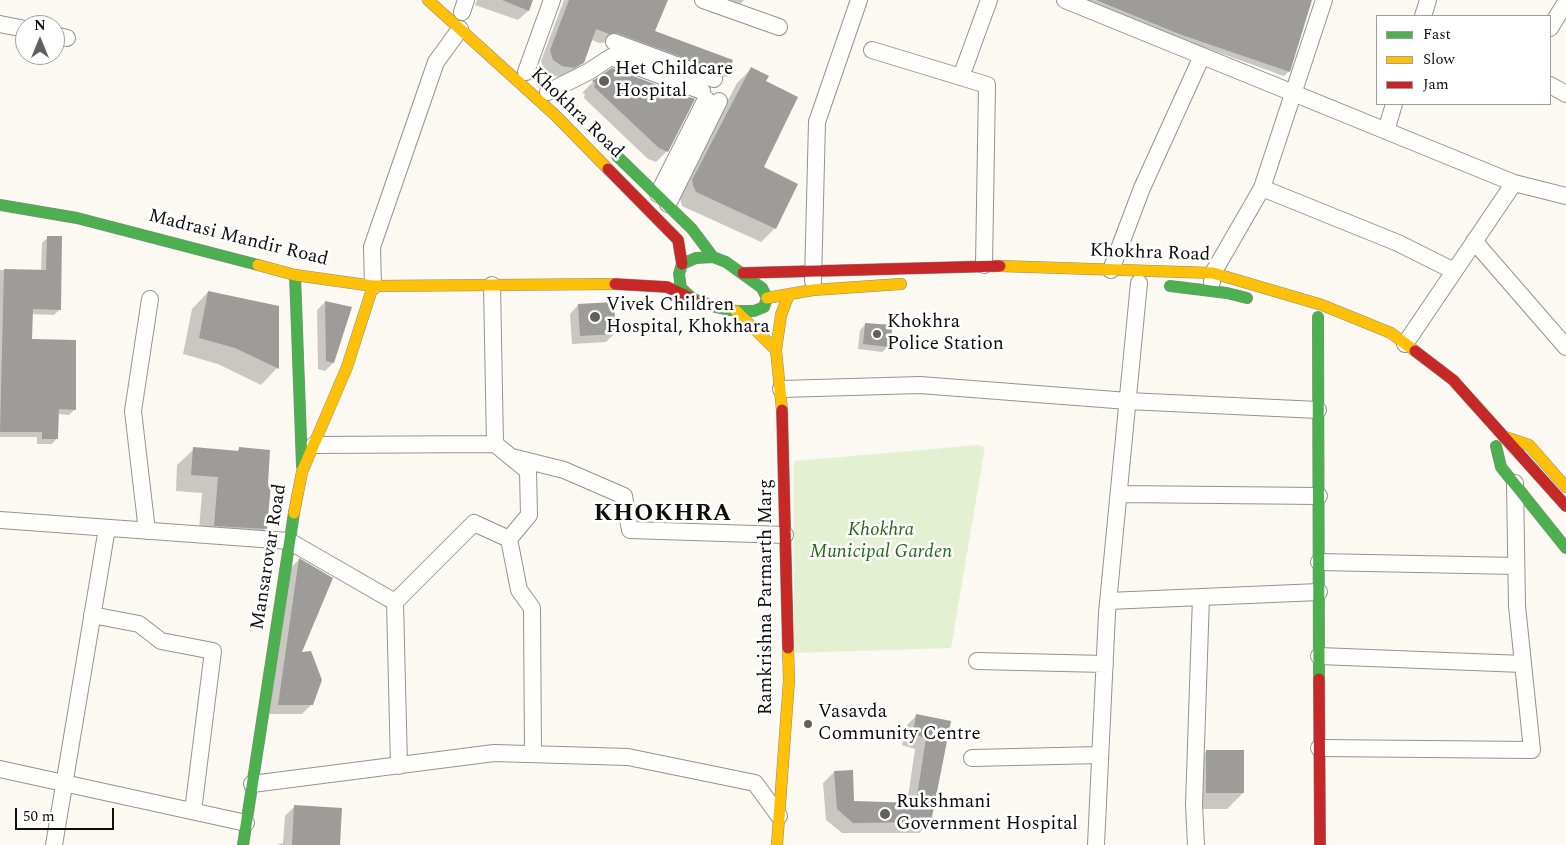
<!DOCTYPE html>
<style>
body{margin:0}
#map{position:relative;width:1566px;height:845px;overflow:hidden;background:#fbf9f2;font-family:Spectral,serif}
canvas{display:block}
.legend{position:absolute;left:1376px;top:15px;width:175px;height:90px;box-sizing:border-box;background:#fff;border:1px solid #9e9e9e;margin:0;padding:6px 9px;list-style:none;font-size:15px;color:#0d0d0d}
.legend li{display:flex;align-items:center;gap:10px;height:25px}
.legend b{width:25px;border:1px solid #9e9e9e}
.north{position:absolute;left:15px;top:15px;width:50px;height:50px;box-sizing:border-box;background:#fff;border:1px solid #9e9e9e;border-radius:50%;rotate:0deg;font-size:14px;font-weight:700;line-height:20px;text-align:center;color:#0d0d0d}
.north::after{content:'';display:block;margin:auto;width:18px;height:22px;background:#60605d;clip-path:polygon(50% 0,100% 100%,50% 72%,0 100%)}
.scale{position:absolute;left:15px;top:808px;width:99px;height:22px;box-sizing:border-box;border:2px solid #0d0d0d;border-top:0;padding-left:6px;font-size:15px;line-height:18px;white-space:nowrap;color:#0d0d0d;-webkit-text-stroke:4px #fff;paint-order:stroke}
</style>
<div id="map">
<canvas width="1566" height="845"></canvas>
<ul class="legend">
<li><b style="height:6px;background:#4caf50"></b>Fast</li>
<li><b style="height:6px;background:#ffc107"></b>Slow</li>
<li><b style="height:6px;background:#c62828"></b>Jam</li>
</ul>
<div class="north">N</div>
<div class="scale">50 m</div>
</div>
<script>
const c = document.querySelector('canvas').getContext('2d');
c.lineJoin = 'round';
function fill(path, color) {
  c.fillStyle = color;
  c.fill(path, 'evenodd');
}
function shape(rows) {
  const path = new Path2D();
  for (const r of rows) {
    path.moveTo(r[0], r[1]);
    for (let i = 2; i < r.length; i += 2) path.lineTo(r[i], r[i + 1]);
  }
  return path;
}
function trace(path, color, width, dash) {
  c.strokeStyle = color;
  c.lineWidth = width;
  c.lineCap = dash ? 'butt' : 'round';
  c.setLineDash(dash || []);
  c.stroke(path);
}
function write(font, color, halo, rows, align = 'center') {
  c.font = font + ' Spectral,serif';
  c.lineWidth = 5;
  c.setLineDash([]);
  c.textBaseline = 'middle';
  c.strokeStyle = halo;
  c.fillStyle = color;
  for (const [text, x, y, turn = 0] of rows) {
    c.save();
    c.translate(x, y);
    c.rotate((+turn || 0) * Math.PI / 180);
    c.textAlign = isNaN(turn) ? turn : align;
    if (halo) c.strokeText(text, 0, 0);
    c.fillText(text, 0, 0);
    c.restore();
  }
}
const green = shape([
 [979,445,985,447,951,648,794,653,794,461]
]);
const shadow = shape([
 [477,0,532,0,528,11,518,20,475,5],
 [564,0,665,0,653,32,731,60,725,76,716,85,607,42,599,43,592,40,583,62,573,72,563,77,552,76,544,70,541,61],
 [715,0,744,0,737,8],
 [1072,0,1310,0,1289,71,1284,76],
 [752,68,762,168,775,228,761,242,682,206,679,195,737,83],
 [612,70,667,151,656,162,648,159,584,98,585,94,582,93,593,82],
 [48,237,60,309,54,315,32,314,31,340,75,409,69,415,58,414,57,438,52,444,37,444,37,437,0,437,0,270,41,271,42,243],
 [208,292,278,307,277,368,261,385,218,364,183,354,192,309],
 [325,302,333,363,325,371,318,369,317,310],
 [578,305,614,334,606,342,572,344,570,314],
 [866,324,891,326,888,347,882,352,858,349,860,330],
 [240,448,265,529,249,545,198,542,202,493,176,491,177,465,194,449,236,452],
 [299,560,300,654,312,704,302,714,269,714,289,569],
 [916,716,950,722,930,822,919,833,842,833,826,820,823,783,834,772,853,802,907,804,915,749,902,745,905,727],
 [1207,751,1243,793,1227,809,1190,809,1190,767],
 [295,806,325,845,276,845,283,843,285,816]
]);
const building = shape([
 [502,0,533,0,529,11],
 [569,0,668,0,655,31,733,60,727,77,717,70,617,33,609,34,596,29,584,63,574,68,562,66,553,60,550,50],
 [1096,0,1312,0,1290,72,1179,34],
 [751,67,769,76,766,81,798,97,764,167,798,184,776,229,696,192,693,185,692,180],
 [612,68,695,99,668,152,659,148,594,87,595,83,592,81],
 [47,236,62,236,61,310,33,309,32,339,76,340,76,410,59,409,58,439,42,439,42,432,0,432,4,269,46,270],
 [208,291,279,306,279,369,235,348,199,338],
 [325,301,352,307,334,363,326,361],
 [614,302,616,334,580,336,578,304],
 [865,323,893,325,889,347,863,344],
 [193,447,239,451,239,447,270,450,268,484,271,484,267,529,214,526,218,477,191,475],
 [299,558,333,578,302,652,311,651,322,680,313,705,278,705],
 [916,714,951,721,931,822,853,823,837,809,834,771,853,770,854,801,916,803,926,738,913,734],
 [1206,750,1244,750,1244,793,1206,793],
 [294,805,342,808,340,845,292,845]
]);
const street = shape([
 [703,0,779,27],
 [1065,0,1514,183,1566,196],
 [462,12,466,0],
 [1423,16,1428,0],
 [0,24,25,29],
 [1550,28,1566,2],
 [55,35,67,38],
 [614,42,714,79],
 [872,50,987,85,984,265],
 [526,72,552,0],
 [961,77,989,0],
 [1550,85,1566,94],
 [548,92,588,72,611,57,702,91],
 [1386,131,1394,104],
 [1262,188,1398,243,1454,271],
 [658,194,706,99],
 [668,204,719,101],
 [1474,241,1566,347],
 [1111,270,1142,188,1202,56],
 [813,281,817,122,859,0],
 [1212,282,1213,273,1262,188,1324,0],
 [492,285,495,444,528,471,529,515,509,539],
 [373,286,372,247,436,62,460,29],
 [1405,344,1514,183],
 [781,389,920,385,1128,401,1318,410],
 [314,445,495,444],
 [512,457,564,470,624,496,630,530,785,535],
 [1119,494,1319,496],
 [0,520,289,541,395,602,474,523,509,539,519,590,532,608,533,753],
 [147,531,133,411,150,299],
 [1319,562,1516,566],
 [1108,601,1319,592],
 [395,602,399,766],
 [92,615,139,624,161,641,213,651,193,811],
 [1319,656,1523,664],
 [977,661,1105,664],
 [1319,748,1532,750,1517,606,1515,483],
 [972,758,1100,755],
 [0,769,246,823],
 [252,784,494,753,628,757,755,783,779,816],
 [54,845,107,528],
 [1096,845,1107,613,1139,283],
 [1196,845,1194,804,1201,597]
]);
const fast = shape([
 [617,156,692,229,713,257],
 [0,205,77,218,258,265],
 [713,257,726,262,762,288,767,298,764,307,754,311,736,311,716,307,693,299,681,288,679,274,682,264,696,258,713,257],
 [295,275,302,466],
 [1170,286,1227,293,1247,298],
 [1318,317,1319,679],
 [1496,446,1501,467,1566,548],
 [243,845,294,513]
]);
const slow = shape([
 [428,0,555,115,608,169],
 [258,265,295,275,373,286,615,284],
 [1000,266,1213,273,1322,305,1391,333,1415,351],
 [767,298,813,290,901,284],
 [736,311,776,350],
 [782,410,776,350,781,315,789,294],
 [1505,437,1529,445,1566,487],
 [294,513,302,472,347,367,373,286],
 [777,845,789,680,788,648]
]);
const jam = shape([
 [608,169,678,240,682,264],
 [743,273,1000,266],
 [615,284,667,287,693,299],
 [1415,351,1453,380,1566,506],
 [782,410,788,648],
 [1319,679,1320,845]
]);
const markers = [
 [604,81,6,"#60605d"],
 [595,317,6,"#60605d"],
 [877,334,5,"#60605d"],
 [808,724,5,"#60605d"],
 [885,814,6,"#60605d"]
];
const poiNames = [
 ["Het Childcare",615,70],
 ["Hospital",615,92],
 ["Vivek Children",606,306],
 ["Hospital, Khokhara",606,328],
 ["Khokhra",887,323],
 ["Police Station",887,345],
 ["Vasavda",818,713],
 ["Community Centre",818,735],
 ["Rukshmani",896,803],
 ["Government Hospital",896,825]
];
const streetNames = [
 ["Khokhra Road",576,114,44],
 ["Madrasi Mandir Road",238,239,14],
 ["Khokhra Road",1150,254,2],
 ["Mansarovar Road",270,557,-81],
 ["Ramkrishna Parmarth Marg",767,597,-90]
];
const parkNames = [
 ["Khokhra",881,531],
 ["Municipal Garden",881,553]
];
const districtNames = [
 ["KHOKHRA",663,515]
];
fill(green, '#e3f1d2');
fill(shadow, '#0003');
fill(building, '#9e9c98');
trace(street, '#949390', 18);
trace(fast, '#8b8a87', 12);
trace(slow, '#8b8a87', 12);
trace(jam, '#8b8a87', 12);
trace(street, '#fefefd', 16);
trace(fast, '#4caf50', 11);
trace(slow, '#ffc107', 11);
trace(jam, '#c62828', 11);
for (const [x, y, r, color] of markers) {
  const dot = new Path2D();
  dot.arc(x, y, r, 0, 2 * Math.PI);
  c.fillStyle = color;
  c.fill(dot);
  trace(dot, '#fff', 2);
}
write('19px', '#0d0d0d', '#fff', poiNames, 'left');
write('19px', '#0d0d0d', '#fff', streetNames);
write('italic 19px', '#29661d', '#fff', parkNames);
c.letterSpacing = '1px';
write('bold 24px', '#0d0d0d', '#fff', districtNames);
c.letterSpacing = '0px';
</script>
